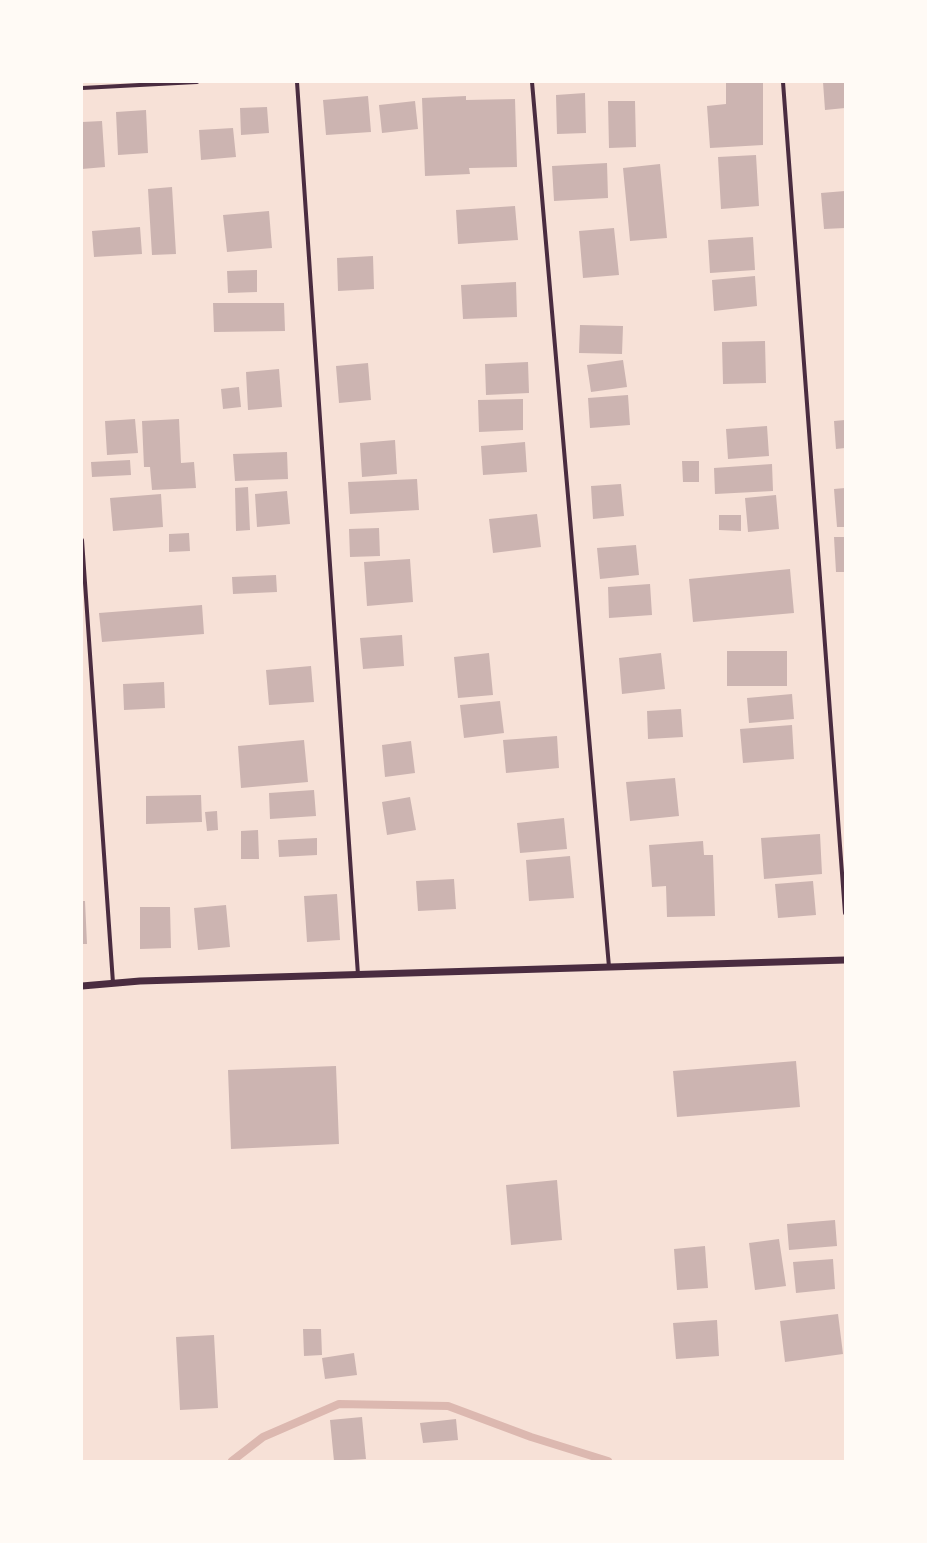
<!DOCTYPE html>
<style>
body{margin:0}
#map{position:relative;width:927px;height:1543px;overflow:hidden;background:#f7e1d7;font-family:Karla,sans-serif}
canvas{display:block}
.frame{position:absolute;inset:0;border:83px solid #fffaf5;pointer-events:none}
</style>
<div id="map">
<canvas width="927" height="1543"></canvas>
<div class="frame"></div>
</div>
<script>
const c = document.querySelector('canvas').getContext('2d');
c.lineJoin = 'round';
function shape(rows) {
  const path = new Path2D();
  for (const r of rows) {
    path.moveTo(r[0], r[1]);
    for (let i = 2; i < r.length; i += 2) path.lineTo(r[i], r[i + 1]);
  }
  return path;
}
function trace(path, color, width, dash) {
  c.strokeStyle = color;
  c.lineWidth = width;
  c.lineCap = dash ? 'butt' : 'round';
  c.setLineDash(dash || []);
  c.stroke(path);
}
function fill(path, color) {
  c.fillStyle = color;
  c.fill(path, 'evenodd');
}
const stream = shape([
 [232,1461,263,1437,339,1404,448,1406,531,1437,608,1461]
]);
const building = shape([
 [726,82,763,82,763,145,710,148,707,106,726,104],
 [823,82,845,82,845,108,825,110],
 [585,93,586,133,557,134,556,95],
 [368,96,371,132,326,135,323,100],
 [466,96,466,100,515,99,517,167,469,168,470,174,425,176,422,98],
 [415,101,418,129,382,133,379,105],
 [608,101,635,101,636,147,609,148],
 [267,107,269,133,241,135,240,108],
 [146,110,148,153,118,155,116,112],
 [102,121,105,167,82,169,82,122],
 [233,128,236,157,201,160,199,130],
 [756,155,759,206,721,209,718,157],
 [607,163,608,198,554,201,552,166],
 [660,164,667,238,630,241,623,168],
 [172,187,176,254,152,255,148,189],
 [845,191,845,228,824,229,821,193],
 [515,206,518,240,458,244,456,210],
 [269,211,272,248,227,252,223,215],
 [140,227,142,254,94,257,92,231],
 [614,228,619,275,583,278,579,231],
 [753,237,755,270,710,273,708,240],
 [373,256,374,289,338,291,337,258],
 [257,270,257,292,228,293,227,271],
 [755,276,757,306,714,311,712,280],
 [516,282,517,317,463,319,461,285],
 [213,303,284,303,285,331,214,332],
 [580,325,623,326,622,354,579,353],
 [765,341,766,383,723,384,722,342],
 [623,360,627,387,591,392,587,365],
 [528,362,529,393,486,395,485,364],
 [368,363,371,400,339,403,336,366],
 [279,369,282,407,248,410,246,372],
 [239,387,241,407,223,409,221,389],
 [628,395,630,425,590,428,588,398],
 [523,399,523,430,479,432,478,400],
 [135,419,138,453,107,455,105,421],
 [179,419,181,463,194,462,196,488,152,490,150,467,144,467,142,421],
 [845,420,845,448,836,449,834,421],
 [767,426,769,456,728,459,726,429],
 [395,440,397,474,362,477,360,443],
 [525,442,527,472,483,475,481,446],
 [287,452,288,479,235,481,233,454],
 [130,460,131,475,92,477,91,462],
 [682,461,699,461,699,482,683,482],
 [772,464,773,491,715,494,714,468],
 [417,479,419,510,350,514,348,482],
 [621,484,624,516,593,519,591,486],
 [248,487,250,530,236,531,235,488],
 [845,488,845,527,837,527,834,489],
 [287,491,290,524,257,527,255,494],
 [161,494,163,527,113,531,110,498],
 [776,495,779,529,748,532,745,498],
 [537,514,541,547,493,553,489,519],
 [719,515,741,515,741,531,719,530],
 [379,528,380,556,350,557,349,529],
 [189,533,190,551,169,552,169,534],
 [834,537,845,537,845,572,836,572],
 [636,545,639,575,600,579,597,548],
 [410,559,413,602,367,606,364,562],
 [790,569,794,613,693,622,689,579],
 [276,575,277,592,233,594,232,577],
 [650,584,652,615,609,618,608,587],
 [202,605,204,634,102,642,99,613],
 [402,635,404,666,363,669,360,638],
 [727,651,787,651,787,686,727,686],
 [489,653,493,695,458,698,454,657],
 [661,653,665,689,622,694,619,658],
 [311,666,314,702,269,705,266,670],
 [164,682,165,708,124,710,123,684],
 [792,694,794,719,749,723,747,698],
 [500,701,504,733,464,738,460,705],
 [681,709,683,737,648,739,647,711],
 [792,725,794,759,743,763,740,729],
 [557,736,559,768,506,773,503,740],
 [304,740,308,782,241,788,238,746],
 [411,741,415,773,385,777,382,745],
 [675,778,679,816,630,821,626,782],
 [314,790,316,816,270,819,269,793],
 [201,795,202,822,146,824,146,796],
 [410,797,416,830,387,835,382,802],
 [217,811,218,830,207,831,205,812],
 [564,818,567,849,520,853,517,823],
 [258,830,259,859,241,859,241,831],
 [820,834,822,874,764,879,761,838],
 [317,838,317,855,279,857,278,840],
 [703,841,704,855,713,855,715,916,667,917,666,886,652,887,649,845],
 [570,856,574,898,529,901,526,860],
 [454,879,456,909,418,911,416,881],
 [813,881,816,915,778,918,775,884],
 [337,894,340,940,307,942,304,896],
 [82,901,85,901,87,944,82,944],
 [226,905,230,947,198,950,194,908],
 [140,907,170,907,171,948,140,949],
 [796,1061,800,1107,677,1117,673,1071],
 [336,1066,339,1144,231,1149,228,1070],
 [557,1180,562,1240,511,1245,506,1185],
 [835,1220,837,1246,789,1250,787,1224],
 [779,1239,786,1286,755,1290,749,1243],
 [705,1246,708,1288,677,1290,674,1249],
 [833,1259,835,1289,796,1293,793,1262],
 [838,1314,843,1354,785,1362,780,1321],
 [717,1320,719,1356,676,1359,673,1323],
 [303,1329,321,1329,322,1355,304,1356],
 [214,1335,218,1408,180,1410,176,1337],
 [354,1353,357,1375,325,1379,322,1358],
 [362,1417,366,1459,334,1461,330,1420],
 [456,1419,458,1440,423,1443,420,1423]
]);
const minor = shape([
 [297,82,358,975],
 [532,82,609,967],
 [783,82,845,913],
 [82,88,197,82],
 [82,540,113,983]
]);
const tertiary = shape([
 [82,986,140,981,845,960]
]);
trace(stream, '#dcb8b0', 8);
fill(building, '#ccb4b1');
trace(minor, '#4a2c40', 4);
trace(tertiary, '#4a2c40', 7);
</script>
